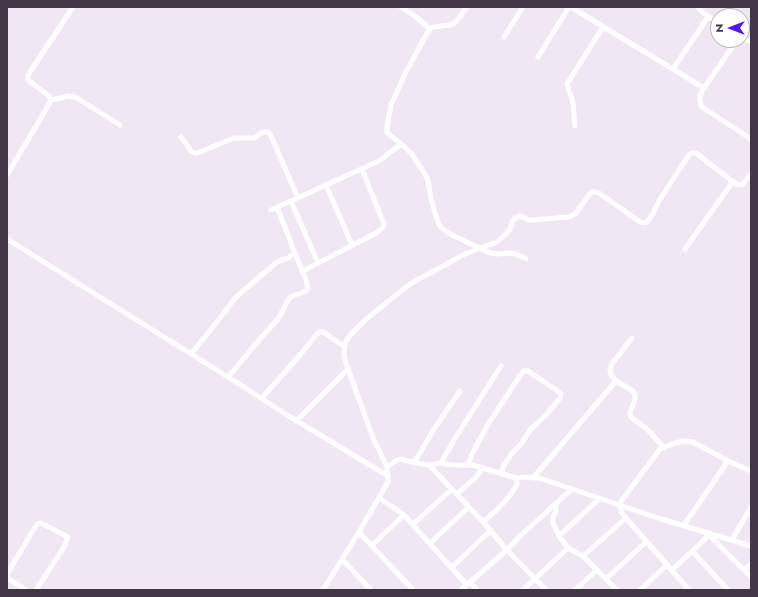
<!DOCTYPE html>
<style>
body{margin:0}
#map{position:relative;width:758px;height:597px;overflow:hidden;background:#f1e7f4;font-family:Jost,sans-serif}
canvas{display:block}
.frame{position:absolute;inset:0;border:8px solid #423647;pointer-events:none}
.north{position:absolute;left:710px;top:8px;width:40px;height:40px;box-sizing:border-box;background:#fff;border:1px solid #b3afb5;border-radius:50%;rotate:270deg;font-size:11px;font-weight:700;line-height:16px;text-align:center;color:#423647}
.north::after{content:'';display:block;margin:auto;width:14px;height:18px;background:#5214fd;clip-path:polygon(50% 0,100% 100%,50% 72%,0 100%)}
</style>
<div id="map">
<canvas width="758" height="597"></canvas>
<div class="frame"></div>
<div class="north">N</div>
</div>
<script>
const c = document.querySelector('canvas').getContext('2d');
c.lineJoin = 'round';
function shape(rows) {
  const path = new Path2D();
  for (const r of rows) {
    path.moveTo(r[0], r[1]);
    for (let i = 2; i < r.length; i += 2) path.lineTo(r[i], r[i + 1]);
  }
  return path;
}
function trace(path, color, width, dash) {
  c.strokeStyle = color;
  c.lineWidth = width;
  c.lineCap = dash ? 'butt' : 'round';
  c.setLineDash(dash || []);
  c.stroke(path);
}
const street = shape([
 [401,7,415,16,430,29],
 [467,7,456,22,451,25,433,27,430,29,426,35,405,74,391,105,387,128,387,132,391,136,399,142,411,153,423,171,428,180,431,199,436,216,439,225,443,229,454,236,490,253,497,254,510,253,516,254,526,259],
 [571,7,704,88],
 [698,7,703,13,718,23],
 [742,36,747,40,751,41],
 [504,37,523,7],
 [737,40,702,91,700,97,700,102,702,107,751,139],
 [538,57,569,7],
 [673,69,708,17],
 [51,100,69,96,77,98,120,125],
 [575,126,573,102,567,84,603,27],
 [181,137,191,151,196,153,200,152,234,138,254,138,263,132,268,132,270,134,272,138,298,198],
 [7,175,45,111,51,100,49,96,28,80,28,75,73,7],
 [326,185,352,245],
 [291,201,318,263],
 [271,210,348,175,379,161,401,144],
 [7,239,244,387,287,415,388,476],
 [685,249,733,181],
 [303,271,376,233,383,227,384,224,362,169],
 [632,338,612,364,610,369,611,375,616,381,633,391,635,395,635,400,630,412,630,414,631,417,648,430,664,448],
 [191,354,220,318,235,298,277,262,288,258,295,253],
 [228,377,260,339,278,319,288,300,292,296,306,291,308,289,306,280,295,253,277,207],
 [262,398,300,355,316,335,319,332,323,332,326,334,345,347],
 [296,421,348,369],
 [414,463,434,429,460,391],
 [441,463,454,440,501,366],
 [468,464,472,454,487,426,521,374,524,371,528,371,559,392,561,394,560,398,547,414,530,430,522,443,512,453,507,461,503,466,502,473],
 [429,465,483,522,507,550,546,590],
 [387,467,397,460,400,459,416,463,429,465,441,463,452,465,473,465,516,478,528,477,539,478,572,489,658,518,751,546],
 [533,478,616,381],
 [457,494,475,478,483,468],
 [379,498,404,515,467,585],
 [556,503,556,511,553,517,553,523,559,536,568,548,583,556,617,590],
 [483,522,499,508,510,495,517,485,517,482,516,478],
 [413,524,452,489],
 [684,525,728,461],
 [359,532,413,590],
 [709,535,751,577],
 [559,536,600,498],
 [732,540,751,507],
 [430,543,469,507],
 [372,545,404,515],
 [693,552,728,590],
 [583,556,626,518],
 [342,559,371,590],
 [452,567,491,530],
 [672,570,702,542,710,533],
 [745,570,751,564],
 [7,574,37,524,41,523,62,534,68,537,64,547,36,590],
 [7,578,26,590],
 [606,579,646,542],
 [470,582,477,590],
 [323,590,359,532,388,482,388,476,387,467,373,438,361,405,345,360,344,352,345,343,352,333,365,320,410,284,465,254,497,242,508,232,511,227,513,220,520,216,529,220,533,220,568,217,572,216,576,213,589,195,592,192,595,192,599,193,640,222,645,223,647,222,651,217,659,201,683,164,689,155,692,153,696,153,736,184,742,185,751,174],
 [461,590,507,550,520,536,572,489],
 [523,590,568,548],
 [575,590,597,570],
 [640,590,667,565],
 [689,590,626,518,622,513,619,504,660,449,675,443,683,441,693,442,728,461,751,471]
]);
trace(street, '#fff', 5);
</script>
